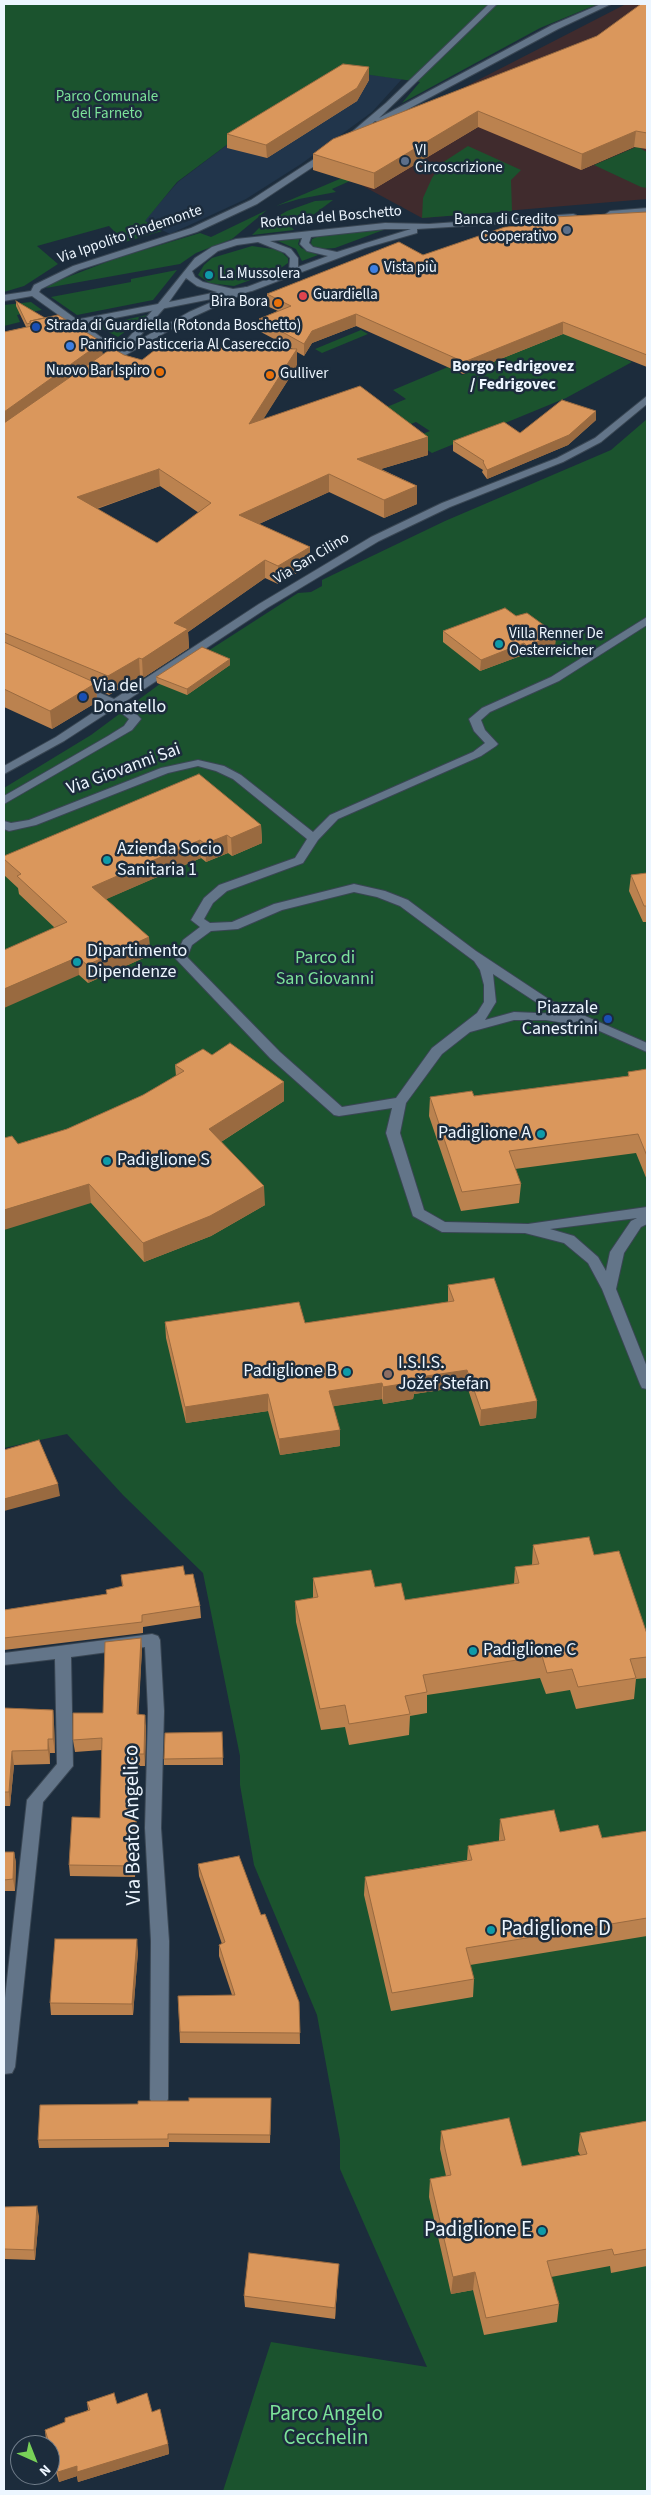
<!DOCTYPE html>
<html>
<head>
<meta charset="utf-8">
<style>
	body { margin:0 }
	#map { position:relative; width:651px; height:2495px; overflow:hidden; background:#1c2c3c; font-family:"Source Sans 3",sans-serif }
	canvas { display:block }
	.frame { position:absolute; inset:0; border:5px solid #edf6ff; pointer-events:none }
	.north { position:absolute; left:10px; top:2435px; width:50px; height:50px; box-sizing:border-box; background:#1c2c3c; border:1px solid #707d8a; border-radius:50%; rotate:136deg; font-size:14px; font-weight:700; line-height:20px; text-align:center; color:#edf6ff }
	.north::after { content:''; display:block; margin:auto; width:18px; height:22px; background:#78d158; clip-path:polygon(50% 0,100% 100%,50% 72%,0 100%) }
</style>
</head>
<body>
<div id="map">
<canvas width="651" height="2495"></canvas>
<div class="frame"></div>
<div class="north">N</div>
</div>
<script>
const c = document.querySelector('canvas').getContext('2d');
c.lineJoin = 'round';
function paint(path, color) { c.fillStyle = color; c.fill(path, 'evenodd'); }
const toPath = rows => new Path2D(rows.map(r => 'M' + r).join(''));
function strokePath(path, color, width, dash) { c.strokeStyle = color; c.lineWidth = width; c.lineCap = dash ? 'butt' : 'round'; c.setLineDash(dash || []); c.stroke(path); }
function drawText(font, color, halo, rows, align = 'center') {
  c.font = font + ' "Source Sans 3",sans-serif'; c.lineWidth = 5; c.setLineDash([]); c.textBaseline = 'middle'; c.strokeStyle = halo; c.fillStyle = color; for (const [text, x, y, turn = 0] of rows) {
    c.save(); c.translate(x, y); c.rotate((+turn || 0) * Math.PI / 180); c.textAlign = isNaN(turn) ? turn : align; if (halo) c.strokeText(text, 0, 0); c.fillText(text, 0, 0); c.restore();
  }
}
const commercial = toPath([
	[626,4,647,4,647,199,422,218,352,180,317,171,387,122,412,114]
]);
const built = toPath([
	[335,70,402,79,372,112,301,164,246,199,170,234,144,221,178,182,244,132]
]);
const green = toPath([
	[4,4,598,4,540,28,402,103,420,82,335,70,244,132,177,182,145,221,162,231,125,242,109,226,37,246,58,264,24,286,4,292],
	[643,144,641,149,647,152,647,188,641,187,594,165],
	[468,146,521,170,511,180,512,211,422,218,423,198,432,178,442,163],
	[342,178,352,180,332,189,336,192,299,199,276,206],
	[333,200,313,215,290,225,294,230,252,235,261,226,287,211,315,201],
	[267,210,232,239,196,253,180,264,46,288,52,283,117,258,200,233,211,237],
	[386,229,335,248,321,249,313,247,311,243,312,239,322,235],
	[300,238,298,244,301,248,318,255,302,261,296,249,278,241],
	[252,246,279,250,288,258,288,263,278,270,234,286,209,283,198,275,204,265,212,258],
	[177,270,153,300,77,315,51,297,131,282,131,279],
	[614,283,602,349,632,362,566,398,432,453,410,439,430,431,416,422,353,447,358,419,406,399,393,390,448,367,462,375,523,349],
	[31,302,42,310,17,315,20,322,4,326,4,305],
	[147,315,118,337,97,326],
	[361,330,368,334,322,353,315,349],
	[647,419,647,2491,223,2491,271,2342,427,2367,340,2169,340,2140,317,2015,254,1865,240,1785,240,1756,203,1573,123,1495,67,1434,4,1448,4,788,91,735,180,669,298,593,311,592,322,586,322,580,445,521,611,450]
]);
const minor = toPath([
	[489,4,497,4,379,118,552,25,601,4,611,4,558,29,382,123,375,121,353,140,347,140,347,136,386,103,489,4],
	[328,150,332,153,331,155,257,204,197,232,79,270,41,289,39,292,120,351,124,348,121,346,123,344,158,304,166,306,134,343,189,312,246,287,254,289,195,316,115,361,109,361,109,357,113,354,32,296,4,301,4,295,31,291,34,285,73,266,191,228,251,200,328,150],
	[647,396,647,404,601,442,563,462,450,507,379,541,267,608,123,703,129,706,141,719,132,730,4,804,4,796,108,736,124,726,129,719,115,708,64,741,4,774,4,766,56,737,106,704,76,690,76,686,84,686,114,699,259,604,371,537,442,503,557,458,595,438,647,396],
	[647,617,647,625,559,681,490,712,481,720,485,730,498,744,496,746,481,756,338,819,318,840,303,863,227,891,213,903,204,919,210,923,232,922,274,904,354,884,385,891,408,900,476,951,553,1002,647,1043,647,1052,577,1021,571,1024,546,1020,514,1020,470,1032,442,1054,406,1103,400,1133,424,1210,445,1222,528,1224,647,1207,647,1224,641,1227,624,1253,616,1289,647,1367,647,1389,642,1388,640,1384,602,1289,588,1263,564,1243,525,1233,442,1232,413,1216,386,1133,392,1108,339,1116,334,1115,270,1058,175,958,183,940,200,927,191,920,204,898,219,885,295,858,307,839,233,779,216,771,198,766,168,773,36,825,9,831,4,829,4,821,11,823,29,820,161,768,198,760,224,766,241,775,313,832,330,815,473,752,485,743,474,731,469,719,482,708,551,677,647,617],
	[354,892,377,897,400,906,474,961,480,970,484,985,484,1002,477,1013,432,1048,396,1098,342,1107,280,1052,187,957,192,945,211,931,238,929,282,910,354,892],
	[493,974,545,1008,560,1014,514,1012,485,1020,496,1002,493,974],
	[637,1218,631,1221,610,1252,606,1271,598,1257,574,1236,550,1229,637,1218],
	[152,1634,158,1636,160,1640,164,1711,161,1828,169,1941,168,2099,165,2105,159,2107,153,2105,150,2099,151,1941,145,1828,148,1711,145,1647,71,1657,73,1766,43,1802,15,2067,12,2073,4,2074,4,2007,27,1800,57,1764,55,1659,4,1665,4,1653,152,1634]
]);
const tertiary = toPath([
	[647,208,647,214,610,217,606,214,610,211,647,208],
	[573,214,576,215,576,219,417,229,417,233,365,248,252,291,54,330,49,327,54,324,158,304,195,258,212,247,236,239,385,223,429,224,573,214],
	[385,229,411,229,337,252,313,247,309,243,311,237,385,229],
	[302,238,300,244,307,251,328,256,298,267,298,258,291,249,270,241,302,238],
	[258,242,285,253,290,258,289,271,247,287,233,289,203,282,195,277,192,271,218,251,237,245,258,242],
	[186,278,197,286,217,292,169,302,186,278]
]);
const wall = toPath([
	[647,4,647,149,634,147,581,170,478,127,374,189,313,170,313,154,597,36],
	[369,67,369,80,357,101,267,158,227,148,227,134],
	[647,212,647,367,563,334,463,374,356,326,312,343,304,356,297,352,297,366,263,419,428,455,381,469,417,486,417,504,384,518,329,492,259,524,310,547,310,565,278,584,265,578,188,632,189,648,143,678,140,676,109,695,96,689,97,702,52,729,4,707,4,332,26,327,16,306,16,301,103,354,124,355,142,360,293,349,259,331,259,319,278,311,267,306,267,294,423,255,554,223,554,217],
	[160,486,199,513,157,543,97,509],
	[596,420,568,445,487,479,482,472,483,470,453,451,453,441,520,433],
	[516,616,556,634,555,646,526,657,523,655,480,671,443,642,443,631],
	[230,659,230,665,187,695,157,683,156,677],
	[261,825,262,843,232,856,228,853,206,862,201,858,106,899,149,937,150,955,88,983,79,975,55,928,19,894,18,888,4,875,4,856],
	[647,873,647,922,643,922,629,891,631,875],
	[212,1055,284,1082,284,1101,221,1142,265,1205,211,1236,144,1262,91,1203,18,1144,67,1129,143,1095,176,1076,175,1065],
	[647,1069,647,1180,636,1153,515,1169,521,1184,519,1203,461,1211,429,1116,430,1097,474,1096,628,1076,628,1072],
	[448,1285,537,1401,536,1418,480,1426,467,1386,414,1394,413,1399,383,1404,382,1399,333,1406,340,1446,280,1455,268,1411,186,1423,166,1338,165,1322,305,1323,448,1302],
	[533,1545,594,1555,647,1634,647,1678,636,1679,634,1699,576,1709,570,1690,546,1694,540,1678,427,1695,427,1713,410,1716,409,1735,349,1745,345,1727,321,1730,296,1622,295,1601,313,1598,313,1578,375,1587,405,1600,514,1584,515,1567,532,1565],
	[121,1575,185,1575,200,1606,201,1618,143,1627,143,1633,4,1650,4,1610,107,1594,122,1586],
	[141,1638,142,1649,138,1715,146,1726,145,1766,136,1766,135,1818,136,1818,137,1830,135,1877,70,1876,69,1865,100,1818,102,1750,75,1752,73,1740,103,1713],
	[4,1708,53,1710,54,1724,55,1753,50,1753,50,1764,14,1765,10,1806,4,1806],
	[222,1732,223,1765,164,1765,164,1759],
	[500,1819,560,1832,602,1838,647,1831,647,1936,470,1965,474,1979,473,1997,391,2011,364,1895,365,1877,467,1860,468,1846,499,1841,499,1838],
	[4,1852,14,1852,16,1863,15,1891,4,1891],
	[198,1864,261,1915,299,2002,300,2044,180,2043,178,1996,232,1995,219,1956,219,1945,222,1944,199,1876],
	[138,1951,133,2015,51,2015,50,2003],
	[271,2098,270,2143,169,2142,169,2147,39,2148,38,2140,138,2104,189,2101],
	[647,2121,647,2266,611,2273,610,2266,551,2277,559,2304,557,2322,484,2335,473,2290,451,2294,429,2197,430,2179,446,2176,440,2149,441,2131,522,2166,580,2155,578,2151,580,2133],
	[4,2207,39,2216,35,2260,4,2259],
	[338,2275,335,2319,245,2307,244,2296],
	[87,2402,117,2404,152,2412,168,2444,169,2454,78,2482,77,2476,59,2482,50,2452,50,2445,48,2445,46,2440,45,2430,65,2422,88,2410]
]);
const shadedWall = toPath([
	[369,67,369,80,357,101,267,158,266,145],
	[478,111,478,127,374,189,374,173],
	[636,131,634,147,581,170,582,154],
	[356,314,356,326,312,343,304,356,304,344,312,331],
	[563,322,563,334,463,374,464,362],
	[102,342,103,359,4,431,4,412],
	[297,349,297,366,249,442,249,424],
	[596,411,596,420,568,445,487,479,487,470],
	[428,437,428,455,357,476,357,459],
	[159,469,160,486,78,515,77,497],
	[329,474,329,492,239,533,239,515],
	[417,486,417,504,384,518,384,500],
	[310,547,310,565,278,584,278,566],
	[265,560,265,578,188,632,189,648,143,678,142,659,174,623],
	[556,634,555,646,526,657,527,646],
	[524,643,523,655,480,671,481,660],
	[139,658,140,676,109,695,108,676],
	[230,659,230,665,187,695,187,689],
	[96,683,97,702,52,729,50,711],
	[261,825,262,843,232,856,231,838],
	[227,835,228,853,206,862,205,844],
	[200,840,201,858,93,905,92,887],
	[149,937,150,955,88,983,87,965],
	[78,957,79,975,4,1008,4,989],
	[284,1082,284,1101,210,1149,209,1129],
	[89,1184,91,1203,4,1230,4,1210],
	[264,1186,265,1205,211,1236,144,1262,143,1243],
	[467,1370,467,1386,414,1394,413,1399,383,1404,383,1387,413,1378],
	[382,1383,382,1399,329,1407,329,1391],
	[268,1394,268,1411,186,1423,185,1407],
	[537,1401,536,1418,480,1426,481,1410],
	[340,1430,340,1446,280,1455,279,1439],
	[58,1484,60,1496,4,1511,4,1499],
	[141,1638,142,1649,138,1726,137,1714],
	[53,1710,54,1724,55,1753,53,1739],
	[145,1715,146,1726,145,1766,144,1754],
	[48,1739,50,1753,50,1764,48,1750],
	[12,1751,14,1765,10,1806,9,1792],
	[135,1754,136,1766,134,1830,133,1818],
	[136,1818,137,1830,135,1877,134,1866],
	[14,1852,16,1863,15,1891,13,1879],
	[137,1939,138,1951,133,2015,132,2004],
	[37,2206,39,2216,35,2260,34,2250],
	[339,2264,338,2275,335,2319,335,2308],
	[475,2272,473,2290,451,2294,453,2277],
	[168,2444,169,2454,78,2482,77,2476,59,2482,58,2472,77,2466]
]);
const building = toPath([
	[641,4,647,4,647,133,636,131,582,154,478,111,374,173,313,154,333,139,597,36,641,4],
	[343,64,369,67,357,88,266,145,227,134,343,64],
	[647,212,647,355,563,322,464,362,356,314,312,331,304,344,259,319,291,306,267,294,399,242,423,255,505,227,558,223,554,217,647,212],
	[16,301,45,318,30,321,30,323,27,324,16,301],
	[58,315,102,342,4,412,4,332,32,326,30,321,58,315],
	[160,346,297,349,249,424,360,386,428,437,357,459,417,486,384,500,329,474,239,515,310,547,278,566,265,560,174,623,188,629,142,659,139,658,108,676,4,633,4,423,112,348,124,355,142,360,160,346],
	[159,469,211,503,157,543,77,497,159,469],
	[562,400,596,411,569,435,487,470,483,462,484,461,453,441,504,422,520,433,562,400],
	[505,608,516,616,527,613,556,634,527,646,524,643,481,660,443,631,505,608],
	[4,642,96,683,50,711,4,689,4,642],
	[202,647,230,659,187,689,156,677,202,647],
	[199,774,261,825,231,838,227,835,205,844,200,840,92,887,149,937,87,965,78,957,4,989,4,950,67,922,17,876,21,874,4,859,4,856,199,774],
	[647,873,647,906,644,906,631,875,647,873],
	[230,1043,284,1082,209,1129,264,1186,210,1216,143,1243,89,1184,4,1210,4,1138,12,1136,18,1144,67,1129,143,1095,184,1071,175,1065,203,1049,212,1055,230,1043],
	[647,1069,647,1156,638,1134,509,1151,521,1184,462,1192,430,1097,472,1091,474,1096,629,1076,628,1072,647,1069],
	[494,1278,537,1401,481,1410,467,1370,413,1378,414,1382,383,1387,382,1383,329,1391,340,1430,279,1439,268,1394,185,1407,165,1322,299,1302,305,1323,454,1301,448,1285,494,1278],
	[39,1440,58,1484,4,1499,4,1450,39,1440],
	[589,1537,594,1555,619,1551,647,1634,647,1657,630,1659,636,1678,578,1687,572,1669,547,1673,542,1656,423,1675,427,1692,405,1696,410,1714,349,1724,345,1705,320,1709,295,1601,318,1597,313,1578,371,1570,375,1587,401,1583,405,1600,519,1583,515,1567,539,1564,533,1545,589,1537],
	[183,1566,185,1575,193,1574,200,1606,142,1615,142,1622,4,1638,4,1610,107,1594,106,1590,123,1586,121,1575,183,1566],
	[141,1638,137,1714,145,1715,144,1754,135,1754,133,1818,136,1818,134,1866,69,1865,72,1817,100,1818,102,1738,73,1740,73,1713,103,1713,105,1642,141,1638],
	[4,1708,53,1710,53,1739,48,1739,48,1750,12,1751,9,1792,4,1792,4,1708],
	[222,1732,223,1758,164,1759,165,1733,222,1732],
	[554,1810,560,1832,598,1825,602,1838,647,1831,647,1918,466,1948,474,1979,392,1993,365,1877,472,1860,468,1846,505,1840,500,1819,554,1810],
	[4,1852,14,1852,13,1879,4,1880,4,1852],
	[239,1856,261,1915,265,1914,299,2002,300,2033,180,2032,178,1996,235,1995,219,1945,225,1942,198,1864,239,1856],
	[55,1939,137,1939,132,2004,50,2003,55,1939],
	[189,2098,271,2098,270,2135,168,2134,168,2139,38,2140,40,2105,138,2104,138,2101,189,2101,189,2098],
	[509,2118,522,2166,587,2154,580,2133,647,2121,647,2249,614,2255,612,2249,547,2261,559,2304,486,2318,475,2272,453,2277,430,2179,451,2175,441,2131,509,2118],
	[37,2206,34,2250,4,2249,4,2207,37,2206],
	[249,2253,339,2264,335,2308,244,2296,249,2253],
	[114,2393,117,2404,147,2393,152,2412,160,2409,168,2444,77,2472,77,2466,58,2472,45,2430,65,2422,65,2418,90,2410,87,2402,114,2393]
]);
const markers = [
	[405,161,5,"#5c6f8a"],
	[567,230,5,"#5c6f8a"],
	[374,269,5,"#3f7fe0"],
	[209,275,5,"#0f9aa8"],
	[303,296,5,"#e0444e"],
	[278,303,5,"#e8710a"],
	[36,327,5,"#1a4fb4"],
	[70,346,5,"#3f7fe0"],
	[160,372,5,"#e8710a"],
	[270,375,5,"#e8710a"],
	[499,644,5,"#0f9aa8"],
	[83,697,5,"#1a4fb4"],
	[107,860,5,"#0f9aa8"],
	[77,962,5,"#0f9aa8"],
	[608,1019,5,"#1a4fb4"],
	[541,1134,5,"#0f9aa8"],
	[107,1161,5,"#0f9aa8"],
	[347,1372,5,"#0f9aa8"],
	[388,1374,5,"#8d6e63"],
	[473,1651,5,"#0f9aa8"],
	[491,1930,5,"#0f9aa8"],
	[542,2231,5,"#0f9aa8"]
];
const farParknames = [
	["Parco Comunale",107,98],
	["del Farneto",107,115]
];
const farPoinames = [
	["VI",415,152],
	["Circoscrizione",415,169],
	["Banca di Credito",557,221,"right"],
	["Cooperativo",557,238,"right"],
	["Vista più",384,269],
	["La Mussolera",219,275],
	["Guardiella",313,296],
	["Bira Bora",268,303,"right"],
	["Strada di Guardiella (Rotonda Boschetto)",46,327],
	["Panificio Pasticceria Al Casereccio",80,346],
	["Nuovo Bar Ispiro",150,372,"right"],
	["Gulliver",280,375],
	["Villa Renner De",509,635],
	["Oesterreicher",509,652]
];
const farStreetnames = [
	["Rotonda del Boschetto",331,218,-5],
	["Via Ippolito Pindemonte",130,235,-19],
	["Via San Cilino",312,559,-31]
];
const farNeighbourhoodnames = [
	["Borgo Fedrigovez",513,367],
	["/ Fedrigovec",513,385]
];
const poiNames = [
	["Via del",93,687],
	["Donatello",93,708],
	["Azienda Socio",117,850],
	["Sanitaria 1",117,871],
	["Dipartimento",87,952],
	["Dipendenze",87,973],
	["Piazzale",598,1009,"right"],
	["Canestrini",598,1030,"right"],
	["Padiglione A",531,1134,"right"],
	["Padiglione S",117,1161],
	["I.S.I.S.",398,1364],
	["Jožef Stefan",398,1385],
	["Padiglione B",337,1372,"right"],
	["Padiglione C",483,1651]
];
const streetNames = [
	["Via Giovanni Sai",124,770,-20]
];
const parkNames = [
	["Parco di",325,959],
	["San Giovanni",325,980]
];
const nearStreetnames = [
	["Via Beato Angelico",134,1825,-91]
];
const nearPoinames = [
	["Padiglione D",501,1930],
	["Padiglione E",532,2231,"right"]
];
const nearParknames = [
	["Parco Angelo",326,2415],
	["Cecchelin",326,2439]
];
paint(commercial, '#402b2d');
paint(built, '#21354b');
paint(green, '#1b532e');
strokePath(minor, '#394653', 2);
strokePath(tertiary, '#394653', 2);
paint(minor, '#637589');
paint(tertiary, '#637589');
paint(wall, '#bb824f');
paint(shadedWall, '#996a40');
paint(building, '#da975c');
strokePath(building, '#996a40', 1);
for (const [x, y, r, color] of markers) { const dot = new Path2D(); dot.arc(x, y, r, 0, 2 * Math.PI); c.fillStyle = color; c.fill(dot); strokePath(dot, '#1c2c3c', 2); }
drawText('15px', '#7ce39a', '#1c2c3c', farParknames);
drawText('15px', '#edf6ff', '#1c2c3c', farPoinames, 'left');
drawText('15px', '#edf6ff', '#1c2c3c', farStreetnames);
drawText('bold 16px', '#edf6ff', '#1c2c3c', farNeighbourhoodnames);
drawText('18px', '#edf6ff', '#1c2c3c', poiNames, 'left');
drawText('18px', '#edf6ff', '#1c2c3c', streetNames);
drawText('18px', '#7ce39a', '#1c2c3c', parkNames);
drawText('21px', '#edf6ff', '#1c2c3c', nearStreetnames);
drawText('21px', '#edf6ff', '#1c2c3c', nearPoinames, 'left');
drawText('21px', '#7ce39a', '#1c2c3c', nearParknames);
</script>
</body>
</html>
